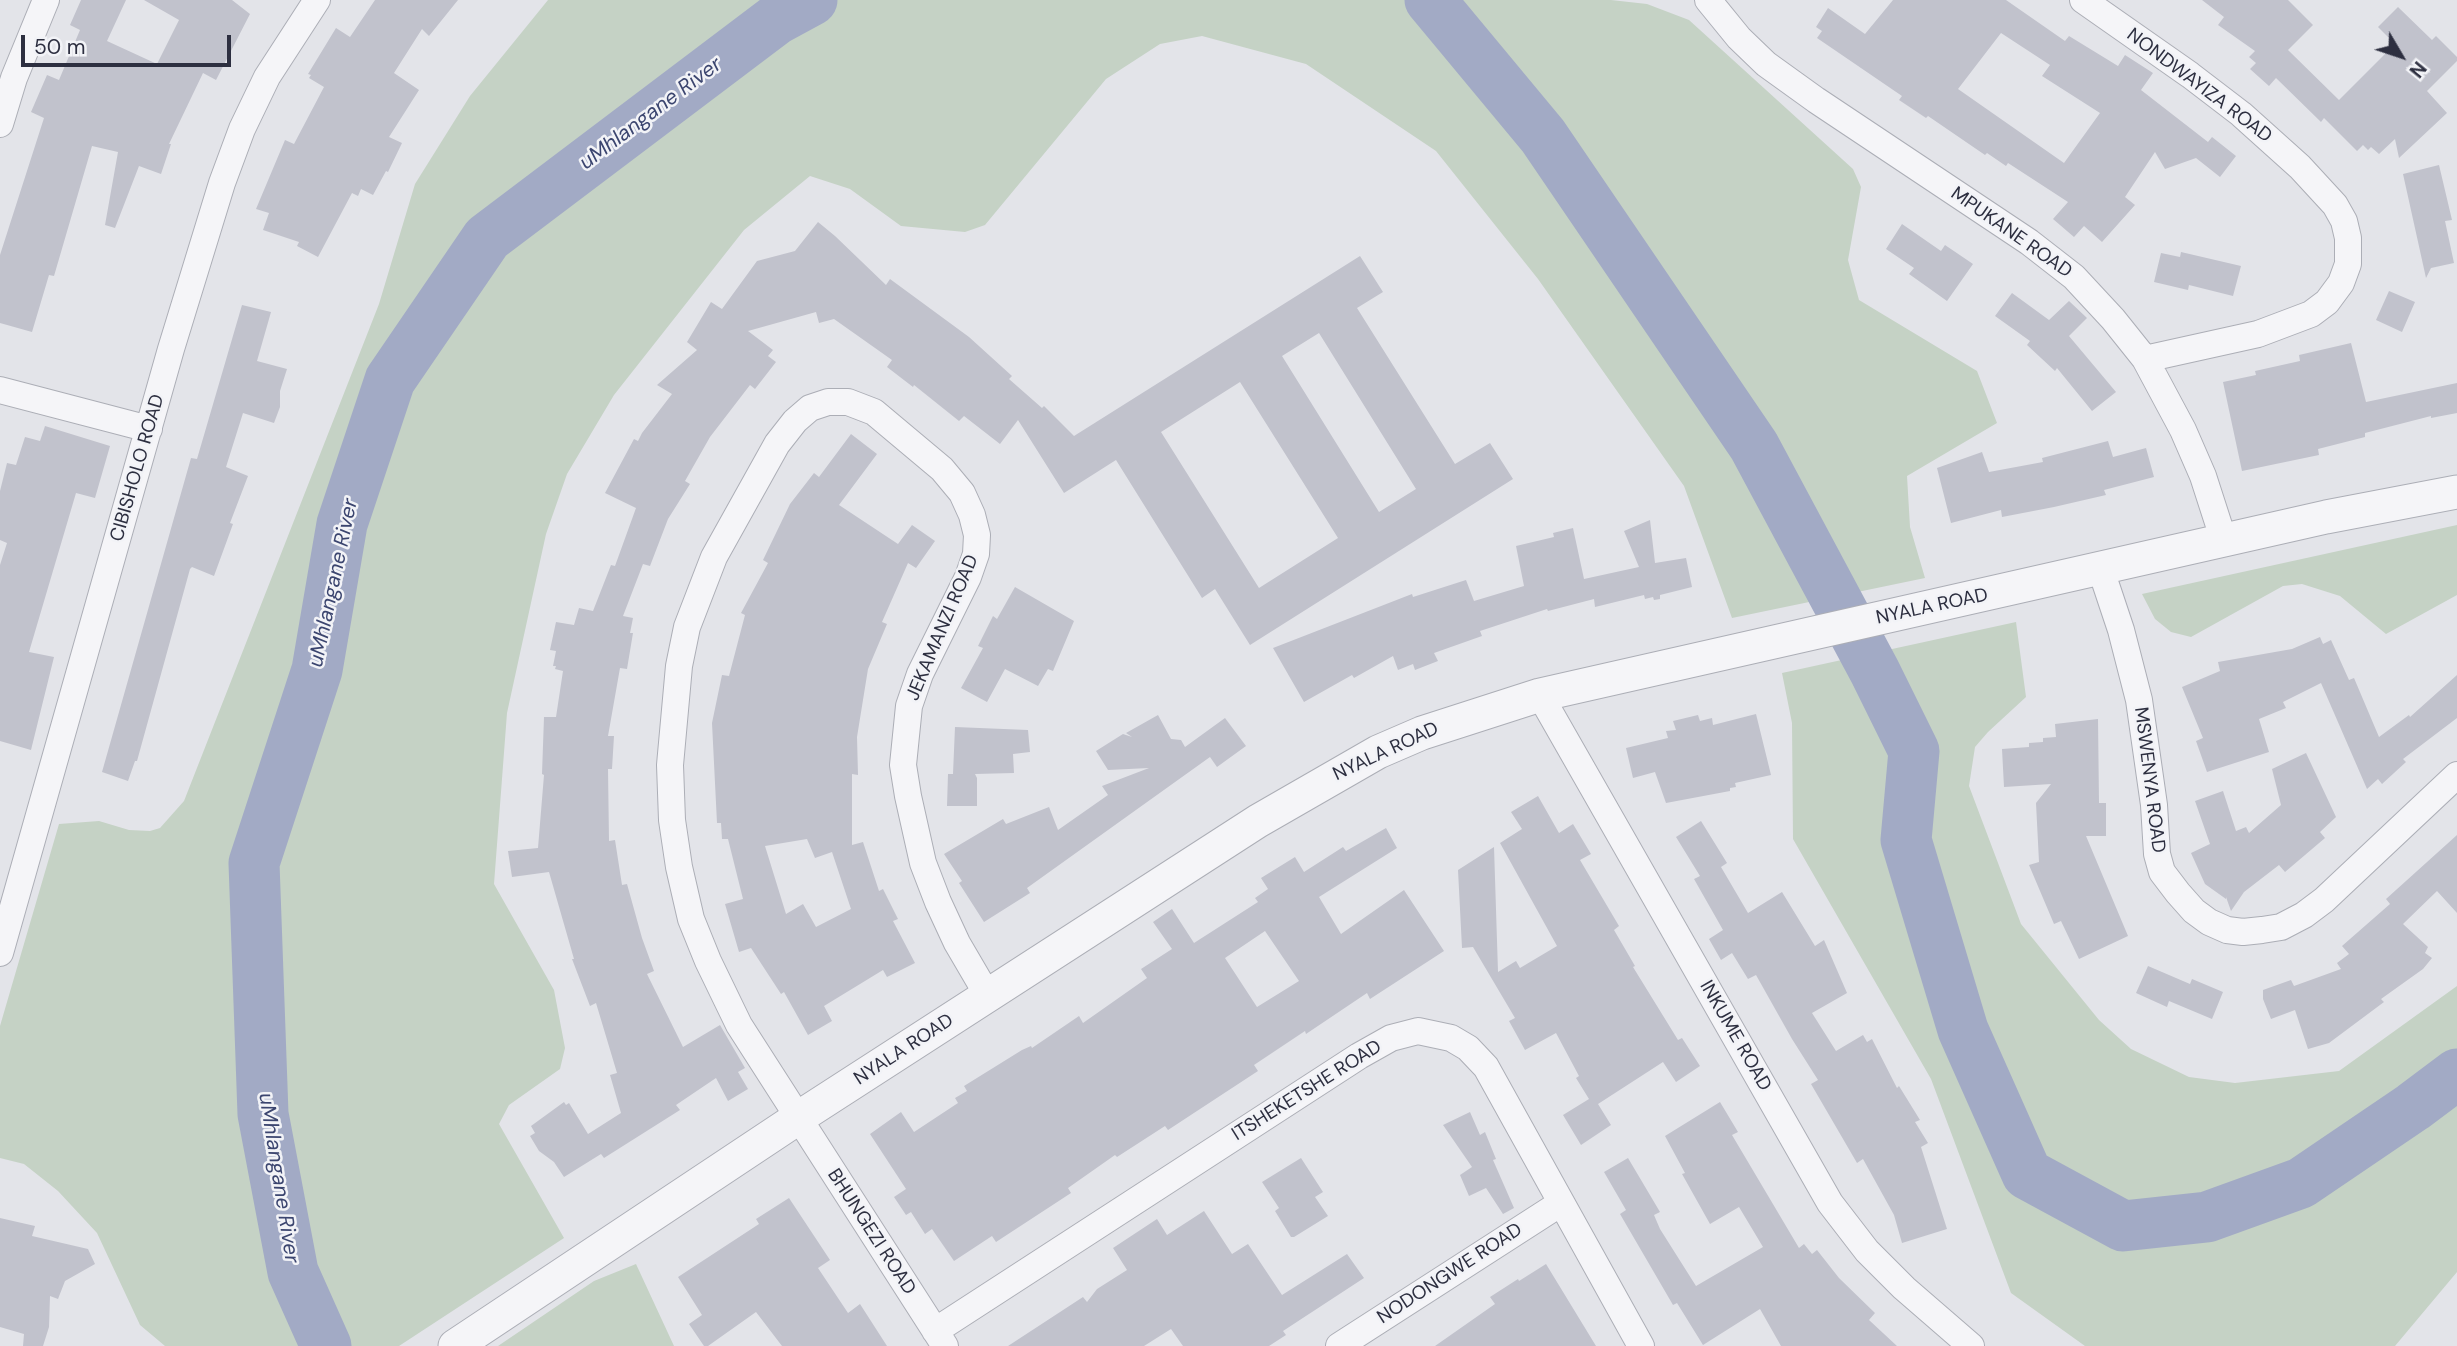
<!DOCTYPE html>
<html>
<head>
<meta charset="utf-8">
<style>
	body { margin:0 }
	#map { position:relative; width:2457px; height:1346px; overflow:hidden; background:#e3e4e9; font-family:"DM Sans",sans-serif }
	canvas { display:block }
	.north { position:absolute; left:2366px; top:21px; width:70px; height:70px; -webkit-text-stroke:5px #f2f3f7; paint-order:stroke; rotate:129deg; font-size:19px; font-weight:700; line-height:28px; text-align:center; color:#2d2f40 }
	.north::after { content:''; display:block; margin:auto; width:24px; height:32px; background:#2d2f40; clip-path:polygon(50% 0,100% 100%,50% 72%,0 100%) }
	.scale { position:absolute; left:21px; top:35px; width:210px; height:32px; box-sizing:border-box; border:4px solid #2d2f40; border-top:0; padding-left:9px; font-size:21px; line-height:24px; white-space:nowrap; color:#2d2f40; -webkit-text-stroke:5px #f2f3f7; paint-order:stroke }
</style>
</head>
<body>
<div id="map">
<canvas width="2457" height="1346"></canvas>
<div class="north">N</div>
<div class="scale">50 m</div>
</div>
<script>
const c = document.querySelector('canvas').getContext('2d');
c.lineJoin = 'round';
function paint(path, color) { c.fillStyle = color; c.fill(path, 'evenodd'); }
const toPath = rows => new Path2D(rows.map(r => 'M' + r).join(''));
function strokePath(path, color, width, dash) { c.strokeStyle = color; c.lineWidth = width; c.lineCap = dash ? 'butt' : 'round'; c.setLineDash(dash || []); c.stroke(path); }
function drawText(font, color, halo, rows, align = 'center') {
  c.font = font + ' "DM Sans",sans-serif'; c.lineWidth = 5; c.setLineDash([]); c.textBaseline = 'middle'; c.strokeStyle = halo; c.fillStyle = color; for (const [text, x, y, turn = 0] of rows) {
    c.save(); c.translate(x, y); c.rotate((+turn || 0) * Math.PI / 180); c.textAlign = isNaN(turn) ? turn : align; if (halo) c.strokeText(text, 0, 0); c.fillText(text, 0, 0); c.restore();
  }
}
const green = toPath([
	[548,0,1611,0,1647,4,1689,20,1853,169,1861,187,1848,260,1859,300,1977,371,1997,423,1907,476,1910,527,1925,578,1732,618,1684,486,1538,279,1436,151,1306,64,1202,36,1160,44,1106,79,985,225,965,232,901,226,850,189,810,176,744,230,614,395,567,474,546,534,507,713,494,884,554,990,565,1048,560,1069,509,1105,499,1124,564,1238,399,1346,165,1346,140,1325,97,1233,58,1191,24,1164,0,1158,0,1026,59,824,99,821,129,830,150,831,160,828,184,801,379,304,415,184,470,96],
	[2457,525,2457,595,2386,634,2340,596,2302,584,2283,586,2191,637,2171,632,2155,619,2142,594],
	[2016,622,2026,697,1988,732,1975,747,1969,786,2021,924,2099,1020,2131,1049,2189,1077,2235,1083,2339,1071,2457,986,2457,1272,2395,1346,2085,1346,2011,1293,1931,1079,1793,839,1792,723,1782,673],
	[636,1264,674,1346,498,1346,594,1281]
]);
const river = toPath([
	[1430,0,1543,136,1754,446,1875,672,1914,751,1906,840,1963,1030,2027,1174,2123,1226,2207,1217,2301,1183,2413,1107,2457,1074],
	[326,1346,293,1272,263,1114,254,863,317,670,342,524,390,380,487,238,777,19,812,0]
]);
const building = toPath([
	[81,0,126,0,107,41,157,64,179,20,144,0,232,0,250,14,216,80,203,73,169,144,171,144,161,174,139,166,115,228,105,225,118,152,92,146,54,276,49,275,32,332,0,323,0,255,44,118,31,112,47,75,59,80,80,30,70,25],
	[375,0,458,0,429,36,422,29,394,73,419,90,389,137,402,143,388,172,386,171,373,195,361,189,358,196,352,193,318,257,297,246,299,242,263,230,269,213,256,209,285,140,294,144,324,87,309,78,311,75,308,74,336,28,350,37],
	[1893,0,2006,0,2065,41,2069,36,2118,66,2125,55,2153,73,2141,90,2208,142,2212,137,2236,156,2220,177,2196,158,2165,169,2155,152,2125,197,2135,205,2102,242,2084,226,2074,237,2053,219,2068,202,2008,163,2006,166,1987,153,1985,155,1928,116,1926,118,1899,100,1902,96,1817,38,1822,31,1816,27,1828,8,1865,34],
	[2001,33,2050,65,2042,76,2100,113,2064,163,1958,89],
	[2202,0,2288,0,2313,25,2288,50,2339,100,2395,44,2378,27,2398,7,2432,40,2436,36,2457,57,2457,61,2427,91,2447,113,2399,158,2395,139,2379,154,2371,147,2368,150,2363,145,2357,151,2324,118,2321,122,2276,78,2269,86,2250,69,2256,63,2249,57,2255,51,2218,25,2224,17],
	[2439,165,2452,220,2445,221,2454,263,2431,268,2426,278,2403,174],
	[818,222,835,236,886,285,890,279,969,337,1012,376,1009,379,1042,408,1044,406,1074,436,1360,256,1383,292,1357,308,1455,464,1490,443,1513,479,1250,645,1215,589,1202,598,1116,460,1064,493,1018,420,1000,444,964,416,959,421,914,385,913,387,887,367,892,360,834,319,819,323,816,312,748,331,773,350,768,356,776,362,755,389,750,385,710,437,685,481,690,484,668,519,650,566,643,564,623,616,633,618,630,633,633,633,627,669,620,668,608,736,614,736,612,769,608,769,609,841,615,840,622,885,627,884,642,938,654,971,647,974,683,1047,720,1025,745,1068,738,1072,748,1089,728,1101,716,1078,676,1105,680,1110,604,1158,601,1154,564,1177,554,1162,539,1151,530,1136,535,1133,531,1126,564,1102,566,1105,569,1103,588,1134,621,1113,610,1075,617,1073,596,1003,590,1006,572,959,574,959,549,872,512,877,508,851,538,848,544,775,542,774,544,717,556,717,563,671,555,669,556,666,553,666,556,651,550,650,556,622,574,625,579,608,593,611,611,565,615,566,636,508,605,493,634,439,638,441,642,433,672,394,657,385,697,350,687,342,711,302,722,309,757,261,795,251],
	[1319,333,1416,489,1379,512,1282,356],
	[1240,382,1338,538,1259,588,1161,432],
	[1902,224,1941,251,1945,245,1973,264,1947,301,1909,274,1914,268,1886,249],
	[2181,252,2241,266,2233,296,2189,285,2188,290,2154,282,2161,253,2180,257],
	[2389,291,2415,302,2402,332,2376,320],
	[2012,293,2049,320,2069,301,2087,318,2069,336,2116,392,2092,411,2057,368,2055,371,2027,345,2030,341,1995,316],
	[242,305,271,312,257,361,287,369,280,391,280,407,274,423,243,413,226,467,248,476,230,523,233,524,214,576,192,567,190,569,137,761,135,761,128,781,102,772,191,458,197,459],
	[2351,343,2366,402,2457,383,2457,413,2431,418,2431,416,2365,433,2365,437,2318,449,2319,455,2242,471,2223,382,2256,375,2255,371,2300,361,2299,355],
	[45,426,110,446,95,498,76,493,29,652,54,657,31,750,0,741,0,565,7,543,0,540,0,491,7,463,16,465,25,437,40,441],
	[851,434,877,454,839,505,898,544,912,525,935,541,916,568,908,563,882,622,887,624,868,669,857,737,858,775,852,774,852,845,863,842,879,891,883,889,898,919,893,921,915,963,887,977,883,970,824,1006,832,1021,808,1035,784,992,781,994,751,948,739,952,725,904,743,899,728,839,722,839,721,823,717,823,712,723,722,675,729,676,745,615,741,613,768,563,763,560,790,504,814,473,819,477],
	[807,839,815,858,832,852,851,909,816,927,803,904,786,914,765,846],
	[2108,441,2113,457,2146,448,2154,477,2104,490,2106,495,2054,507,2002,517,2001,510,1951,523,1937,468,1982,452,1989,472,2043,462,2042,458],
	[1650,520,1655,563,1686,558,1692,587,1660,595,1660,599,1654,600,1653,597,1645,599,1644,595,1595,607,1594,599,1548,611,1547,609,1480,631,1482,636,1434,653,1438,661,1415,670,1413,664,1398,670,1393,656,1354,678,1352,675,1304,702,1273,648,1412,594,1413,597,1466,580,1474,601,1524,586,1516,546,1554,537,1553,533,1573,528,1584,579,1639,567,1624,531],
	[1015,587,1074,621,1053,671,1048,669,1038,686,1005,669,987,702,961,688,983,648,978,646,993,616,997,619],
	[2320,637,2323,644,2331,640,2349,680,2354,678,2379,737,2409,715,2410,717,2457,675,2457,718,2403,759,2406,762,2382,784,2378,779,2367,789,2321,683,2283,702,2286,708,2259,719,2269,752,2207,772,2196,741,2203,738,2182,687,2220,671,2218,662,2292,649],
	[1756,714,1771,775,1735,783,1736,787,1730,788,1730,791,1666,803,1655,772,1633,778,1626,748,1668,738,1666,731,1676,730,1673,721,1698,715,1700,721,1712,718,1713,725],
	[1158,715,1171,739,1181,740,1185,747,1225,718,1246,746,1217,767,1210,757,1027,888,1030,893,984,922,959,883,962,881,944,854,1003,819,1006,824,1049,807,1058,830,1108,795,1102,786,1149,768,1108,770,1096,751,1123,734,1132,737,1126,733],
	[2098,719,2099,803,2106,803,2106,836,2086,836,2128,936,2079,959,2061,921,2054,924,2029,865,2039,862,2036,803,2051,784,2004,787,2002,749,2029,747,2029,743,2043,742,2043,738,2056,737,2055,724],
	[955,727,1028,730,1030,752,1013,754,1014,773,975,774,977,778,977,806,947,806,948,774,953,774],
	[2306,753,2336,817,2320,832,2325,838,2285,872,2279,865,2244,892,2231,911,2226,897,2226,899,2205,884,2191,853,2210,844,2195,801,2223,791,2236,831,2246,827,2249,833,2281,805,2272,769],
	[1538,796,1559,833,1573,824,1591,854,1580,860,1619,926,1614,930,1635,966,1633,967,1678,1040,1682,1038,1700,1066,1676,1082,1663,1062,1598,1104,1611,1125,1581,1145,1563,1115,1589,1099,1576,1078,1579,1076,1556,1033,1525,1050,1509,1021,1515,1018,1473,947,1462,948,1458,870,1494,847,1498,972,1516,961,1520,968,1557,946,1500,843,1522,829,1511,812],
	[1701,821,1727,863,1721,867,1748,913,1782,892,1815,946,1824,940,1847,993,1812,1013,1836,1051,1863,1035,1867,1042,1872,1039,1897,1088,1899,1086,1920,1120,1915,1122,1928,1143,1921,1147,1947,1229,1902,1243,1894,1215,1863,1159,1857,1163,1811,1084,1818,1080,1792,1039,1756,975,1748,979,1732,953,1721,960,1709,939,1723,930,1694,879,1700,876,1676,837],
	[1386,828,1397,848,1319,897,1341,934,1404,890,1444,951,1370,999,1367,993,1306,1034,1305,1031,1254,1065,1258,1071,1229,1090,1168,1130,1165,1126,1117,1157,1115,1155,1068,1188,1071,1193,996,1242,992,1236,954,1261,932,1229,925,1234,911,1212,906,1215,894,1197,906,1189,870,1134,901,1112,914,1132,958,1103,955,1098,967,1091,964,1086,1022,1050,1031,1046,1032,1048,1079,1016,1083,1023,1147,978,1141,969,1172,949,1153,922,1172,909,1194,943,1258,902,1255,898,1268,889,1261,878,1295,857,1304,872,1343,847,1346,851],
	[1265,931,1299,981,1257,1007,1225,958],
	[2457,835,2457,913,2437,891,2403,924,2428,947,2425,953,2432,958,2423,969,2381,999,2384,1002,2329,1043,2308,1049,2295,1010,2271,1019,2263,999,2263,990,2291,980,2294,986,2341,969,2337,963,2349,954,2342,946,2390,904,2386,899],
	[2148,966,2190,984,2192,979,2223,992,2212,1019,2169,1001,2167,1007,2136,993],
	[1720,1102,1738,1132,1732,1135,1799,1248,1804,1244,1812,1254,1817,1250,1839,1278,1875,1313,1869,1320,1897,1346,1781,1346,1760,1309,1703,1345,1677,1303,1673,1305,1620,1214,1626,1210,1604,1172,1628,1158,1660,1212,1654,1215,1660,1229,1696,1286,1763,1247,1739,1207,1710,1224,1682,1174,1685,1173,1665,1136],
	[1470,1112,1480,1135,1485,1132,1496,1159,1493,1160,1514,1208,1503,1214,1486,1188,1469,1196,1460,1175,1472,1167,1443,1125],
	[1301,1158,1323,1192,1315,1197,1328,1216,1294,1237,1291,1237,1275,1211,1279,1208,1262,1182],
	[789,1198,830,1260,818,1268,848,1313,860,1304,887,1346,782,1346,756,1312,708,1346,704,1346,689,1324,702,1315,678,1277,759,1224,756,1219],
	[1204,1211,1232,1254,1248,1244,1282,1295,1347,1254,1364,1278,1283,1331,1286,1335,1269,1346,1183,1346,1171,1329,1144,1346,1008,1346,1083,1297,1087,1302,1097,1289,1127,1270,1113,1248,1157,1219,1167,1235],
	[0,1218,35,1226,32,1236,88,1249,95,1264,65,1281,58,1299,50,1296,49,1327,43,1346,23,1346,24,1334,0,1327],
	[1546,1264,1596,1346,1435,1346,1495,1304,1490,1297,1518,1279,1519,1281]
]);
const minor = toPath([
	[1708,0,1739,38,1766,64,1816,100,2029,242,2074,277,2113,319,2145,359,2183,430,2203,476,2224,541],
	[2083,0,2190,75,2241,114,2300,167,2335,205,2344,221,2348,238,2348,264,2341,283,2327,302,2311,314,2258,334,2145,359],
	[0,124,14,78,46,0],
	[0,390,149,429],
	[2101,570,2121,630,2139,700,2154,805,2157,854,2162,872,2178,893,2194,911,2209,922,2227,930,2243,932,2262,930,2281,927,2304,915,2324,900,2457,775],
	[1540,695,1830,1203,1867,1251,1904,1288,1971,1346],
	[0,953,171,349,222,183,242,129,267,77,317,0],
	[935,1331,1359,1056,1391,1038,1418,1031,1451,1038,1468,1048,1486,1067,1641,1346],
	[945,1346,739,1025,708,961,691,919,679,867,672,820,670,765,679,666,687,627,714,557,777,444,795,421,810,408,828,402,848,402,874,412,942,469,962,493,972,515,977,535,976,554,968,577,920,674,909,706,903,765,908,796,923,863,938,902,957,943,988,996],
	[1339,1346,1561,1203]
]);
const tertiary = toPath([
	[455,1346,798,1118,1258,821,1378,752,1422,733,1540,695,2326,517,2457,492]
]);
const streetNames = [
	["NONDWAYIZA ROAD",2199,86,37],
	["MPUKANE ROAD",2011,233,35],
	["CIBISHOLO ROAD",138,468,-74],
	["NYALA ROAD",1932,607,-12],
	["JEKAMANZI ROAD",943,628,-67],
	["NYALA ROAD",1386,752,-25],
	["MSWENYA ROAD",2149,780,83],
	["INKUME ROAD",1735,1036,60],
	["NYALA ROAD",904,1050,-33],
	["ITSHEKETSHE ROAD",1307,1091,-32],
	["BHUNGEZI ROAD",871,1232,57],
	["NODONGWE ROAD",1450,1274,-33]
];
const waterNames = [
	["uMhlangane River",651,114,-37],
	["uMhlangane River",334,583,-78],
	["uMhlangane River",278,1178,81]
];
paint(green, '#c5d2c5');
strokePath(river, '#a2aac5', 51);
paint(building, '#c1c2cc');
strokePath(minor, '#acaeb6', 28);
strokePath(tertiary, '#acaeb6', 35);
strokePath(minor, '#f5f5f8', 26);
strokePath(tertiary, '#f5f5f8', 33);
drawText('19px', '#2d2f40', '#f2f3f7', streetNames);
drawText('italic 21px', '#3b456f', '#f2f3f7', waterNames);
</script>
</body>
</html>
